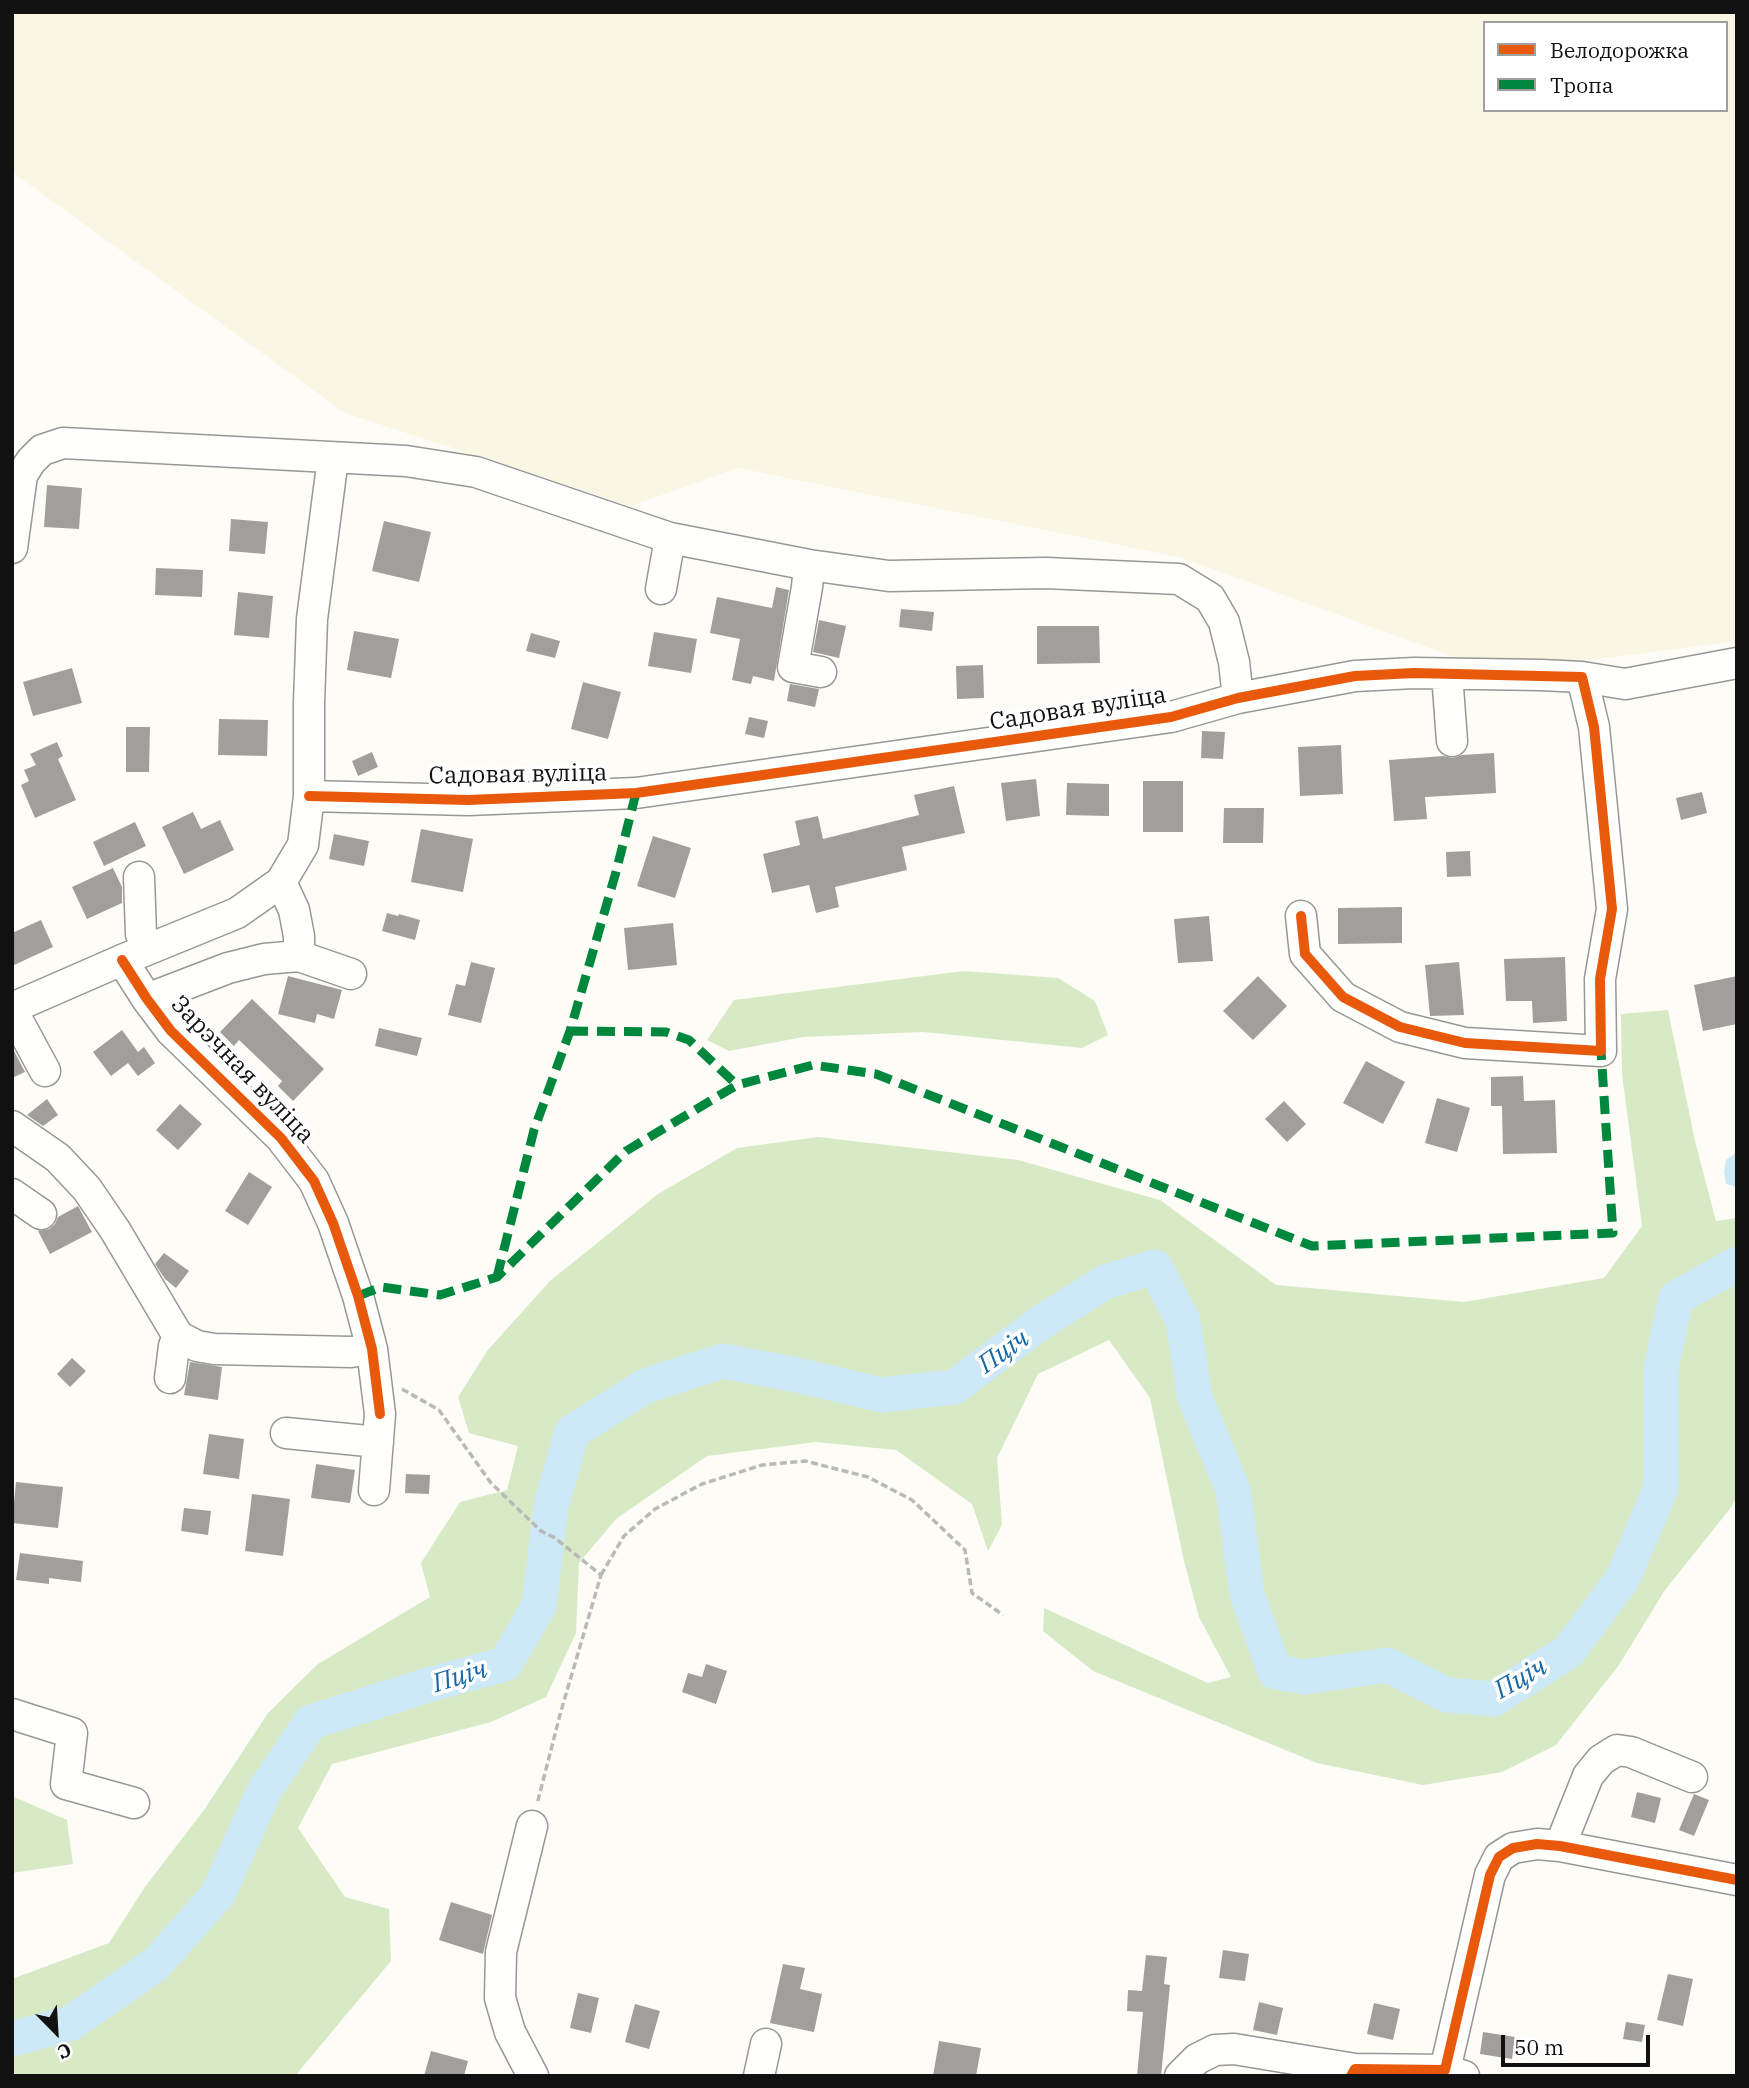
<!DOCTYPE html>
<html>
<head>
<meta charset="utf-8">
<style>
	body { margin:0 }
	#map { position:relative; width:1749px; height:2088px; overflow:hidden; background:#fdfcf7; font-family:"IBM Plex Serif",serif }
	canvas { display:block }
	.frame { position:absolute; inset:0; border:14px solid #111; pointer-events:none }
	.legend { position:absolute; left:1483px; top:21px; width:245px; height:91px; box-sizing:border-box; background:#fff; border:2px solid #a0a0a0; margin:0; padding:9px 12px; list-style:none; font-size:21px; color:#111 }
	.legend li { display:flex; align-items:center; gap:14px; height:35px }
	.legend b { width:35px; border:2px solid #a0a0a0 }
	.north { position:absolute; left:21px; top:1997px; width:70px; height:70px; -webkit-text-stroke:5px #fff; paint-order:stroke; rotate:156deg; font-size:19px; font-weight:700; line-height:28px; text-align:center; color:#111 }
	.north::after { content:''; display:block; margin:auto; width:24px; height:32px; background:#111; clip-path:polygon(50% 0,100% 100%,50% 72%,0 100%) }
	.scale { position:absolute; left:1501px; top:2035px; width:149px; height:32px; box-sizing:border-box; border:4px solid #111; border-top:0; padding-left:9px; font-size:21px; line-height:24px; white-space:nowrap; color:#111; -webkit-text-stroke:5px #fff; paint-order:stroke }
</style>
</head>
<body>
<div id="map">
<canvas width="1749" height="2088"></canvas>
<div class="frame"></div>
<ul class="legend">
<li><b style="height:9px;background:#e8590c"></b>Велодорожка</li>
<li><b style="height:9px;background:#00873e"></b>Тропа</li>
</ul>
<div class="north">С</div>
<div class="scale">50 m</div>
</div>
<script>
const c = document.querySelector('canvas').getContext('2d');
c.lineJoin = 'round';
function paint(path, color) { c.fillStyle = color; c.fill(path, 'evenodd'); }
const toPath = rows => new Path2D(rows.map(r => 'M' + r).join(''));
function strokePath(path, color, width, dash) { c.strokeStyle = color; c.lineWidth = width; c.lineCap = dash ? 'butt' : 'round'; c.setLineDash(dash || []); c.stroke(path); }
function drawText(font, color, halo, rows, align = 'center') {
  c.font = font + ' "IBM Plex Serif",serif'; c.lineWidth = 7; c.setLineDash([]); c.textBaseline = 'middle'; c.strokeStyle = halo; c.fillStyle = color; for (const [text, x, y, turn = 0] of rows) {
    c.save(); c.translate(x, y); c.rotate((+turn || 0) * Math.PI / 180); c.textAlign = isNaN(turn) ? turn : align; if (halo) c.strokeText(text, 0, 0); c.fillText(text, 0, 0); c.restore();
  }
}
const farmland = toPath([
	[12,12,1737,12,1737,641,1575,662,1454,657,1179,557,738,468,631,506,345,413,12,172],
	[1485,23,1726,23,1726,110,1485,110]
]);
const forest = toPath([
	[964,971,1058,978,1095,1001,1108,1035,1082,1048,923,1032,803,1037,729,1051,707,1040,734,1000],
	[1668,1010,1695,1141,1716,1221,1737,1218,1737,1498,1729,1510,1665,1590,1619,1665,1556,1745,1502,1772,1423,1785,1317,1763,1093,1671,1043,1631,1044,1608,1208,1683,1231,1677,1199,1617,1184,1561,1150,1398,1109,1340,1038,1374,997,1458,1002,1525,988,1551,972,1504,896,1450,816,1442,707,1456,616,1519,579,1563,576,1633,546,1697,491,1722,332,1764,298,1828,345,1897,389,1909,391,1961,295,2076,12,2076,12,1979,109,1943,145,1887,204,1810,268,1713,318,1664,430,1597,421,1563,460,1502,507,1490,518,1446,469,1433,458,1397,487,1351,550,1281,658,1194,737,1148,818,1137,1018,1160,1160,1200,1276,1285,1464,1302,1604,1278,1642,1226,1622,1074,1621,1014],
	[12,1796,67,1820,73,1864,12,1873]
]);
const water = toPath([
	[1737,1152,1737,1187,1726,1184,1724,1171,1726,1160]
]);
const river = toPath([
	[12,2039,71,2023,156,1964,218,1894,264,1791,311,1722,425,1686,505,1664,539,1606,551,1507,572,1432,645,1386,723,1361,797,1375,882,1395,954,1387,1043,1321,1105,1282,1155,1267,1183,1321,1195,1398,1233,1490,1247,1594,1275,1672,1305,1677,1387,1665,1447,1695,1494,1699,1569,1651,1623,1578,1661,1488,1661,1368,1676,1298,1737,1264]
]);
const building = toPath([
	[47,485,82,488,79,529,44,527],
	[231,519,268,522,265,554,229,551],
	[384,521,431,532,419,582,372,571],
	[156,568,203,570,202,597,155,595],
	[776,587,789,590,774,681,753,676,751,684,732,680,740,639,710,633,717,597,772,608],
	[238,592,273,596,269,638,234,635],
	[901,609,934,612,932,631,899,627],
	[819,620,846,626,839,658,813,652],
	[1037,626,1099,626,1100,663,1037,664],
	[354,631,399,639,391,678,347,670],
	[654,632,697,639,691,673,648,666],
	[531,633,560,641,555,658,526,651],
	[983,665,984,698,957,699,956,666],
	[72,668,82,703,33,716,23,682],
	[583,682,621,692,608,739,571,729],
	[790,684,819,689,815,707,787,701],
	[749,717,768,721,764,738,745,734],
	[219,719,268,720,267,756,218,755],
	[126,727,150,727,149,772,126,772],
	[1202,731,1225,732,1223,759,1201,758],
	[57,742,63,756,58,759,76,800,35,818,21,785,29,781,24,770,36,765,30,754],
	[1341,745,1343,794,1300,796,1298,747],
	[372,752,378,767,358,776,352,761],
	[1494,753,1496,793,1425,797,1427,819,1394,821,1389,760,1443,756,1453,758,1462,755],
	[1036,779,1040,816,1006,821,1001,783],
	[1143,781,1183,781,1183,832,1143,832],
	[1067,783,1109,784,1109,816,1066,815],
	[954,786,965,833,902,847,907,870,835,887,839,907,816,913,809,885,772,893,763,854,800,845,795,821,818,816,823,839,919,815,914,795],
	[1702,792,1707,813,1681,820,1676,798],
	[1224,808,1264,808,1263,843,1223,843],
	[193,812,201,829,220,820,234,850,184,874,162,827],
	[135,822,146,846,104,866,93,842],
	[421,829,473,839,463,892,411,882],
	[334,834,369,841,364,866,329,859],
	[653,836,691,848,675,898,637,886],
	[1470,851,1471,876,1447,877,1446,852],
	[113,868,122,887,122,903,87,919,72,887],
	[1402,907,1402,943,1338,944,1338,908],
	[387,913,398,916,399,914,420,920,415,940,382,931],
	[1209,916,1213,961,1178,963,1174,919],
	[41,920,53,947,12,966,12,933],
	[673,923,677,965,628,970,624,928],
	[1565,957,1567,1021,1533,1023,1532,1001,1506,1001,1504,959],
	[471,962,495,968,481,1023,448,1015,456,984,465,986],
	[1459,962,1464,1015,1430,1016,1425,965],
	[288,976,342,990,334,1019,317,1014,315,1023,278,1014],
	[1258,976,1287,1006,1253,1040,1223,1011],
	[1737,976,1737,1024,1703,1031,1694,985],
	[252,999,324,1069,293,1101,278,1086,282,1081,239,1040,234,1046,220,1032],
	[379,1028,422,1038,417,1056,375,1046],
	[122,1030,138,1052,144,1047,155,1063,138,1076,128,1063,111,1076,93,1052],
	[12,1047,25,1072,12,1078],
	[1366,1061,1405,1082,1383,1124,1343,1103],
	[1523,1076,1524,1101,1555,1100,1557,1153,1503,1154,1502,1106,1491,1106,1491,1077],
	[1437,1098,1470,1108,1457,1152,1425,1143],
	[47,1099,58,1115,43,1126,27,1115],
	[1284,1101,1306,1124,1287,1142,1265,1119],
	[180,1104,202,1124,178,1150,156,1130],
	[249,1172,272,1187,248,1225,225,1211],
	[78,1206,92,1232,50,1254,38,1231,49,1229,55,1224,58,1217],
	[164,1253,189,1271,176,1288,165,1279,155,1264],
	[72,1358,86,1371,70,1387,57,1374],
	[190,1362,222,1367,218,1400,184,1395],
	[209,1434,244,1439,239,1479,203,1474],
	[316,1464,355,1470,350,1503,311,1498],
	[406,1474,430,1475,429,1494,405,1493],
	[16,1482,63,1487,58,1528,12,1523],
	[252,1494,290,1499,283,1556,245,1551],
	[184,1508,211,1511,208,1535,181,1531],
	[20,1553,83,1561,81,1582,49,1578,49,1584,16,1580],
	[706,1664,727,1671,716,1704,682,1692,688,1673,702,1677],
	[1637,1792,1661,1798,1655,1823,1631,1817],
	[1694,1794,1709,1800,1694,1836,1679,1830],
	[451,1902,492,1915,483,1954,439,1940],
	[1223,1950,1249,1954,1245,1981,1219,1978],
	[1146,1955,1167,1957,1164,1984,1170,1985,1161,2076,1137,2076,1143,2012,1127,2011,1128,1990,1142,1991],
	[783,1964,805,1968,800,1989,822,1994,814,2032,770,2023],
	[1668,1974,1693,1979,1683,2026,1657,2020],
	[578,1993,599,1998,591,2033,570,2028],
	[1259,2002,1283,2008,1277,2035,1253,2030],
	[1374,2003,1400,2009,1393,2040,1367,2034],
	[635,2004,660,2011,649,2049,625,2042],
	[1626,2022,1645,2025,1642,2042,1623,2039],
	[1483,2032,1515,2037,1512,2059,1480,2054],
	[939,2041,981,2048,976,2076,933,2076],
	[431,2051,468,2061,464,2076,424,2076]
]);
const path = toPath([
	[402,1389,439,1410,491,1483,541,1531,555,1538,601,1575,561,1711,537,1804],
	[601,1575,624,1536,655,1509,702,1484,762,1465,805,1461,868,1477,912,1500,965,1550,972,1593,1003,1615]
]);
const minor = toPath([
	[12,548,22,475,31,461,42,450,63,443,406,461,476,472,670,538,809,565,889,576,1046,573,1179,579,1210,598,1224,622,1234,662,1238,698],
	[809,565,807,587,793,667,821,672],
	[661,589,670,538],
	[1447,674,1452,741],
	[309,796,468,800,636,793,1171,717,1238,698,1355,676,1414,673,1541,675,1582,677,1625,684,1737,663],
	[139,877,141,934,147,949],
	[281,882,294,910,299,936,299,956],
	[1301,916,1305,954,1343,997,1400,1027,1465,1043,1601,1051,1600,979,1612,909,1594,727,1582,677],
	[122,960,147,999,171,1031,281,1138,314,1181,333,1223,358,1296,372,1349,380,1414,374,1490],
	[147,999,228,968,264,959,299,956,351,974],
	[12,1008,122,960,237,913,281,882,303,845,309,796,309,703,312,619,333,458],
	[12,1010,45,1071],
	[12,1126,58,1158,87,1189,115,1230,178,1336,174,1346,170,1378],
	[12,1194,41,1214],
	[178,1336,197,1346,214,1349,351,1352,372,1349],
	[286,1433,378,1442],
	[12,1714,72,1733,66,1784,134,1803],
	[532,1826,501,1952,500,1998,510,2032,533,2076],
	[1560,1846,1588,1776,1601,1760,1617,1750,1631,1752,1692,1777],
	[1445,2070,1490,1875,1499,1857,1513,1848,1537,1844,1560,1846,1737,1880],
	[759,2076,766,2044],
	[1180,2076,1197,2059,1215,2050,1234,2049,1355,2069],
	[1351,2076,1355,2069,1445,2070,1464,2076]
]);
const quiet = toPath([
	[570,1031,666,1032,689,1040,737,1085],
	[497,1277,534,1130,570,1031,616,872,636,793],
	[358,1296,381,1287,440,1295,497,1277,626,1151,737,1085,813,1065,876,1074,1312,1246,1613,1233,1601,1051]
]);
const cycleway = toPath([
	[309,796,468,800,636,793,1171,717,1238,698,1355,676,1414,673,1582,677,1594,727,1612,909,1600,979,1601,1051,1465,1043,1400,1027,1343,997,1305,954,1301,916],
	[122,960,147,999,171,1031,281,1138,314,1181,333,1223,358,1296,372,1349,380,1414],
	[1351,2076,1355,2069,1445,2070,1490,1875,1499,1857,1513,1848,1537,1844,1560,1846,1737,1880]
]);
const streetNames = [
	["Садовая вуліца",1078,709,-9],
	["Садовая вуліца",518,775,-1],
	["Зарэчная вуліца",242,1070,46]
];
const waterNames = [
	["Пціч",1004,1352,-35],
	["Пціч",460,1677,-17],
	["Пціч",1521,1679,-30]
];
paint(farmland, '#f9f7e4');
paint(forest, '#d8eac5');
paint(water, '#cde8f7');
strokePath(river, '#cde8f7', 35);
paint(building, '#a19f9c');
strokePath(minor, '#979795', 33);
strokePath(path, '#b9b9b8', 3.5, [7, 3.5]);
strokePath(minor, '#fffffe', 30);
strokePath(quiet, '#00873e', 9, [18, 9]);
strokePath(cycleway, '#e8590c', 10);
drawText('24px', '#111', '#fff', streetNames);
drawText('italic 26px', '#1768a6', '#fff', waterNames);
</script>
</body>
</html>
